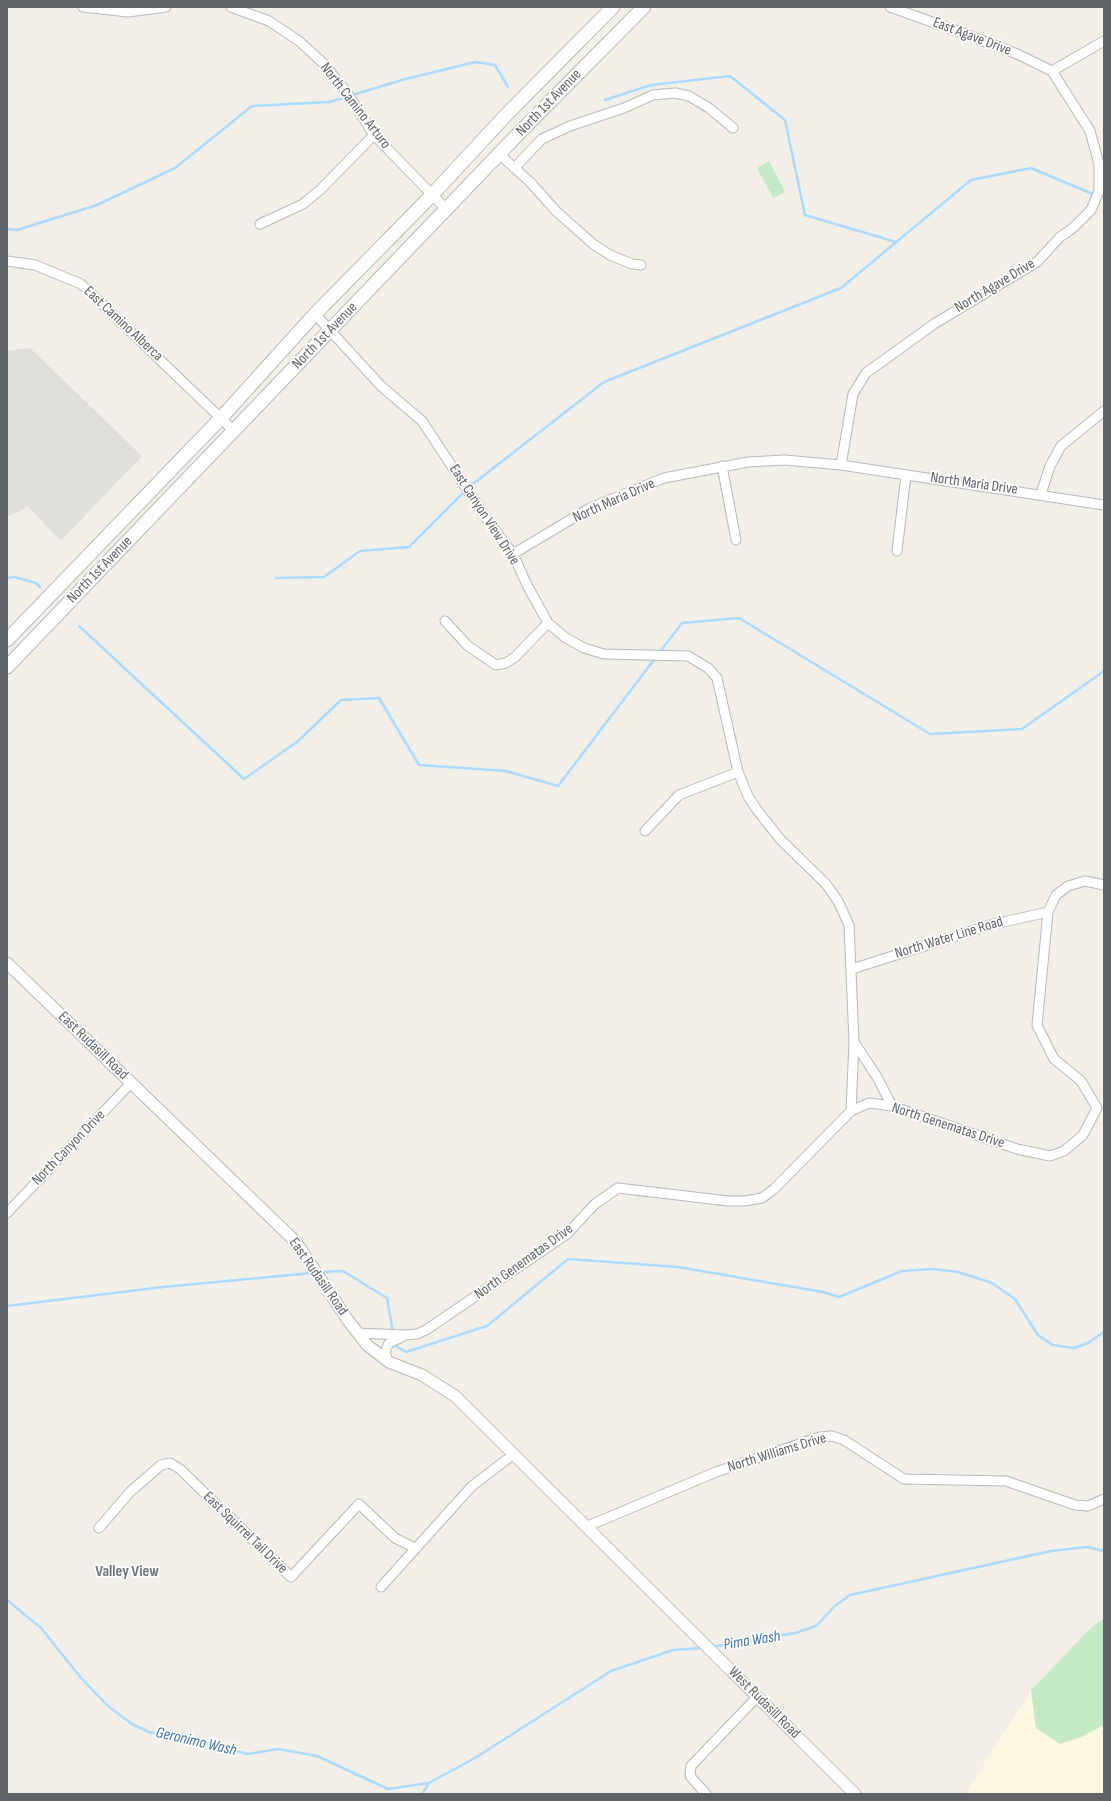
<!DOCTYPE html>
<html>
<head>
<meta charset="utf-8">
<style>
	body { margin:0 }
	#map { position:relative; width:1111px; height:1801px; overflow:hidden; background:#f1efe8; font-family:"Sofia Sans Condensed",sans-serif }
	canvas { display:block }
	.frame { position:absolute; inset:0; border:8px solid #5f6368; pointer-events:none }
</style>
</head>
<body>
<div id="map">
<canvas width="1111" height="1801"></canvas>
<div class="frame"></div>
</div>
<script>
const c = document.querySelector('canvas').getContext('2d');
c.lineJoin = 'round';
function paint(path, color) { c.fillStyle = color; c.fill(path, 'evenodd'); }
const toPath = rows => new Path2D(rows.map(r => 'M' + r).join(''));
function strokePath(path, color, width, dash) { c.strokeStyle = color; c.lineWidth = width; c.lineCap = dash ? 'butt' : 'round'; c.setLineDash(dash || []); c.stroke(path); }
function drawText(font, color, halo, rows, align = 'center') {
  c.font = font + ' "Sofia Sans Condensed",sans-serif'; c.lineWidth = 3.5; c.setLineDash([]); c.textBaseline = 'middle'; c.strokeStyle = halo; c.fillStyle = color; for (const [text, x, y, turn = 0] of rows) {
    c.save(); c.translate(x, y); c.rotate((+turn || 0) * Math.PI / 180); c.textAlign = isNaN(turn) ? turn : align; if (halo) c.strokeText(text, 0, 0); c.fillText(text, 0, 0); c.restore();
  }
}
const commercial = toPath([
	[1031,1690,1036,1727,1081,1737,1104,1725,1104,1794,965,1794]
]);
const industrial = toPath([
	[30,348,142,456,61,541,27,506,17,513,7,516,7,351]
]);
const green = toPath([
	[769,161,785,192,773,198,757,168],
	[1104,1618,1104,1725,1081,1737,1060,1744,1036,1728,1031,1690,1091,1628]
]);
const stream = toPath([
	[352,95,402,80,475,62,495,65,508,87],
	[605,100,651,85,730,76,785,120,805,215,896,242],
	[7,229,17,230,97,205,175,168,252,106,329,102,347,97],
	[469,487,604,382,841,288,971,180,1031,168,1095,195],
	[7,578,14,577,36,583,40,587],
	[276,578,324,577,360,551,409,547,465,491],
	[79,626,244,779,297,742,341,700,379,698,419,765,506,771,558,786,656,657],
	[659,653,682,623,739,618,930,734,1022,729,1104,671],
	[319,1272,343,1271,387,1298,393,1332],
	[7,1306,163,1287,312,1273],
	[395,1343,396,1346,406,1352,487,1326,568,1259,678,1267,823,1292,839,1297,902,1271,933,1269,958,1272,992,1283,1015,1299,1038,1335,1053,1345,1074,1348,1088,1343,1104,1332],
	[7,1600,41,1628,81,1678,108,1706,132,1724,149,1732,197,1741,248,1754,278,1749,317,1756,388,1789,429,1783],
	[711,1647,795,1633,816,1626,835,1606,850,1595,1051,1551,1087,1547,1104,1551],
	[422,1794,429,1783,475,1758,611,1671,673,1650,702,1648]
]);
const minor = toPath([
	[83,7,128,12,166,7],
	[231,7,269,21,299,41,323,63,346,91,374,135,447,210],
	[890,7,960,32,1017,54,1052,71],
	[1052,71,1104,41],
	[499,154,530,182,556,211,593,244,610,255,632,264,641,265],
	[514,168,542,139,570,126,624,108,653,95,675,93,689,96,709,108,733,128],
	[260,224,303,204,320,190,374,135],
	[7,261,35,265,81,284,234,431],
	[315,314,381,386,422,421,486,518,513,554,527,585,548,623,566,638,584,648,604,654,688,656,708,668,717,678,738,772,748,796,757,810,780,839,826,884,838,901,849,925,854,1042,851,1111],
	[841,465,853,394,866,373,934,324,1037,262,1060,237,1073,228,1091,210,1099,191,1099,164,1090,131,1052,71],
	[722,466,736,540],
	[1041,494,1050,466,1061,446,1104,411],
	[897,551,906,475],
	[513,554,590,508,664,478,748,462,784,460,841,465,1104,505],
	[445,621,468,646,496,665,506,663,515,657,548,623],
	[645,831,679,795,738,772],
	[852,969,990,925,1048,912],
	[854,1042,877,1077,892,1106],
	[7,1213,131,1083],
	[357,1333,404,1335,417,1334,426,1330,567,1234,595,1204,618,1188,728,1201,744,1201,762,1198,774,1189,851,1111,869,1103,892,1106,1017,1149,1050,1156,1064,1151,1083,1135,1097,1108,1081,1081,1054,1059,1037,1025,1048,912,1056,895,1068,886,1085,881,1104,885],
	[388,1361,385,1352,389,1343,402,1337],
	[588,1526,716,1472,820,1437,832,1436,844,1440,904,1479,1006,1481,1075,1505,1088,1506,1104,1499],
	[99,1528,130,1492,161,1465,170,1463,180,1469,291,1577,359,1504,395,1538,415,1548],
	[381,1587,472,1486,514,1454],
	[706,1794,690,1776,691,1766,757,1697]
]);
const tertiary = toPath([
	[7,963,296,1242,347,1319,367,1345,389,1362,422,1375,455,1396,855,1794]
]);
const secondary = toPath([
	[7,640,221,418,315,314,432,195,506,115,613,7],
	[7,667,522,130,644,7]
]);
const streetNames = [
	["East Agave Drive",972,37,21],
	["North 1st Avenue",549,103,-46],
	["North Camino Arturo",355,106,52],
	["North Agave Drive",995,286,-31],
	["East Camino Alberca",123,324,43],
	["North 1st Avenue",325,336,-46],
	["North Maria Drive",974,484,8],
	["North Maria Drive",614,501,-24],
	["East Canyon View Drive",484,515,57],
	["North 1st Avenue",100,570,-46],
	["North Water Line Road",949,938,-17],
	["East Rudasill Road",93,1046,44],
	["North Genematas Drive",948,1126,18],
	["North Canyon Drive",69,1148,-46],
	["North Genematas Drive",524,1262,-36],
	["East Rudasill Road",318,1277,55],
	["North Williams Drive",777,1453,-17],
	["East Squirrel Tail Drive",245,1533,44],
	["West Rudasill Road",764,1703,45]
];
const neighbourhoodNames = [
	["Valley View",127,1572]
];
const waterNames = [
	["Pima Wash",752,1641,-9],
	["Geronimo Wash",196,1742,13]
];
paint(commercial, '#fef7e0');
paint(industrial, '#e0deda');
paint(green, '#c5e8c5');
strokePath(stream, '#aadaff', 2.5);
strokePath(minor, '#b5b8bc', 11);
strokePath(tertiary, '#b5b8bc', 13);
strokePath(secondary, '#b6babf', 15);
strokePath(minor, '#fff', 9);
strokePath(tertiary, '#fff', 11);
strokePath(secondary, '#fff', 13);
drawText('15px', '#5f6368', '#fff', streetNames);
drawText('bold 16px', '#70757a', '#fff', neighbourhoodNames);
drawText('italic 16px', '#4174aa', '#fff', waterNames);
</script>
</body>
</html>
